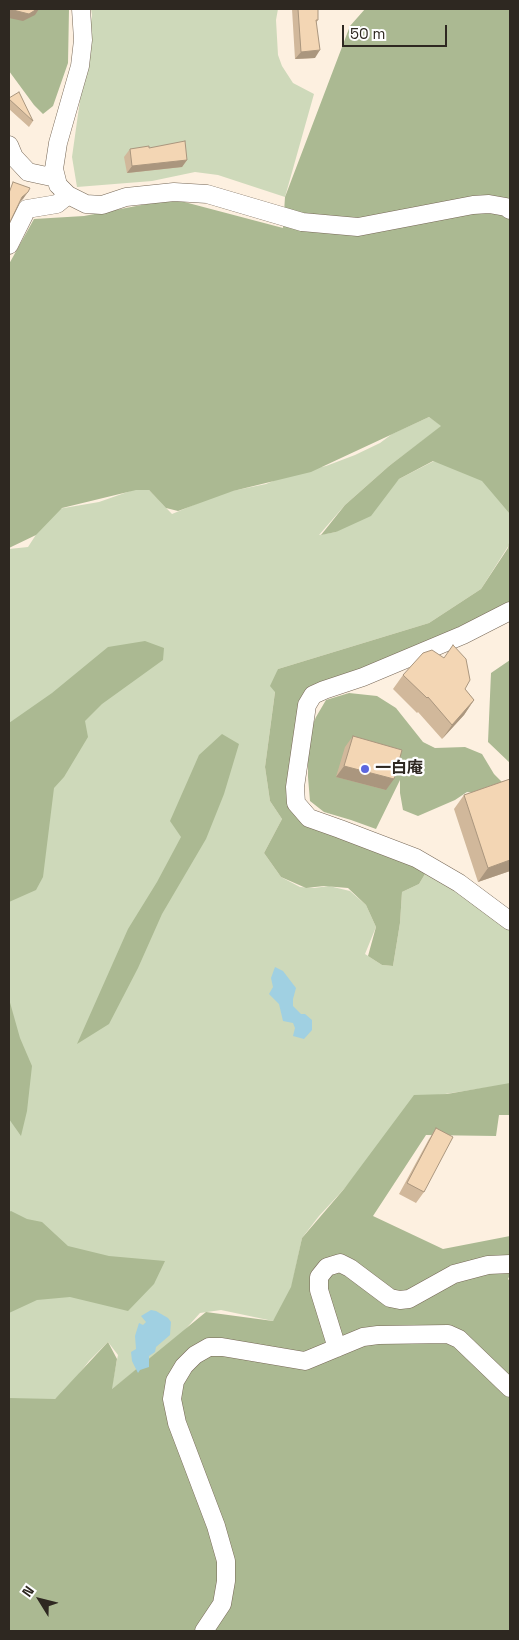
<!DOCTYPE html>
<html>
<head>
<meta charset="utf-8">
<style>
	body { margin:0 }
	#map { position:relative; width:519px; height:1640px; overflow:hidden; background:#fdf0e0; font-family:"Space Grotesk",sans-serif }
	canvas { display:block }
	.frame { position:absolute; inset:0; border:10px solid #2e2821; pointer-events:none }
	.north { position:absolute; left:15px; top:1575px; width:50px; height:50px; -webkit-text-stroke:4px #fff; paint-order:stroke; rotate:306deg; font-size:14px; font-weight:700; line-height:20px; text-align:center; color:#2e2821 }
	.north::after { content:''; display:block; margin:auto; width:18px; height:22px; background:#2e2821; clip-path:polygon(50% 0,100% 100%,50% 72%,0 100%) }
	.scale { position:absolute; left:342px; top:25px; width:105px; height:22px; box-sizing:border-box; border:2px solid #2e2821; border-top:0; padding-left:6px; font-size:15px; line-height:18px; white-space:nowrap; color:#2e2821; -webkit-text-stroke:4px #fff; paint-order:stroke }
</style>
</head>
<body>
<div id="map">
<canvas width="519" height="1640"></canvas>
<div class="frame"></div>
<div class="north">N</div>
<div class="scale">50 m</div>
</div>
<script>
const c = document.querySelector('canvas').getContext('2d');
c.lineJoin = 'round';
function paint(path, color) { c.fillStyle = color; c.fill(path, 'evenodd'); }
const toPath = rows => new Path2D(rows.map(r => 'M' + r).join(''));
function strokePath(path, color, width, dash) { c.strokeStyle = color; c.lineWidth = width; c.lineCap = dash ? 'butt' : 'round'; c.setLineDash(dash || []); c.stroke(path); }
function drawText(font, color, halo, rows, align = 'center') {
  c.font = font + ' "Space Grotesk","Noto Sans JP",sans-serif'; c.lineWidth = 4.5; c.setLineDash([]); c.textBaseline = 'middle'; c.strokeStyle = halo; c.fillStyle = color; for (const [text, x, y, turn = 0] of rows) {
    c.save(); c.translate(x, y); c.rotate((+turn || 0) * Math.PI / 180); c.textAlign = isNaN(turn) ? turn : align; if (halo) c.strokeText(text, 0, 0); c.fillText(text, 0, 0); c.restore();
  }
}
const green = toPath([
	[91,9,278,9,276,20,278,55,282,66,293,83,314,94,285,197,218,175,195,172,152,181,77,187,72,157,92,15],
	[429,417,442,426,389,466,345,505,319,535,336,532,399,479,434,461,485,477,510,513,509,545,481,589,429,623,278,669,265,767,270,801,282,819,264,853,281,877,300,887,314,888,329,886,350,891,366,905,376,927,365,954,382,965,393,966,400,923,402,892,419,884,428,869,510,927,510,1084,419,1098,344,1189,319,1216,302,1238,289,1299,273,1321,221,1310,200,1313,183,1332,111,1390,118,1355,108,1342,89,1361,68,1388,55,1399,9,1399,9,549,28,547,52,510,99,502,136,489,149,490,172,514,222,493,266,484,295,472,326,466,355,455,380,443,392,434]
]);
const forest = toPath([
	[9,9,69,9,68,63,53,106,43,114,34,105,9,71],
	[365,9,510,9,510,514,482,481,433,461,399,479,371,516,336,532,321,535,345,505,389,466,441,426,429,417,311,472,233,491,178,511,166,508,149,490,136,490,62,508,36,535,9,548,9,264,34,219,84,216,173,199,283,228,285,197,350,26],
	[510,538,510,605,302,700,304,823,428,869,419,884,402,892,400,923,393,966,382,965,368,956,376,927,366,905,348,888,324,886,306,888,281,877,264,853,282,819,270,801,265,767,275,692,270,686,278,669,429,623,481,589,508,548],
	[145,641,164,648,163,660,102,704,85,721,88,737,64,777,54,788,43,877,36,890,9,902,9,723,52,693,108,647],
	[510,660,510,763,488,742,491,673],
	[349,693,377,696,396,708,423,742,435,748,465,747,482,754,494,774,505,785,490,794,467,792,455,800,418,816,403,810,400,793,400,780,376,829,351,820,324,812,310,801,308,777,308,736,316,717,326,700],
	[222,734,239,744,224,794,206,839,162,914,138,968,109,1024,77,1044,128,929,157,882,181,837,170,821,199,755],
	[9,999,20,1038,32,1066,27,1111,21,1136,9,1119],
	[510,1083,510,1115,499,1115,496,1136,426,1135,373,1216,443,1249,510,1236,510,1275,508,1279,510,1281,510,1631,9,1631,9,1398,55,1399,108,1342,117,1359,112,1389,206,1312,273,1321,291,1287,302,1238,344,1189,414,1095,447,1094],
	[11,1211,27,1219,42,1222,68,1246,109,1256,165,1261,154,1284,128,1311,70,1297,37,1300,9,1313,9,1212]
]);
const water = toPath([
	[275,967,283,971,296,988,293,999,293,1006,301,1014,305,1014,312,1020,312,1030,304,1039,293,1036,295,1028,293,1023,283,1021,279,1004,269,994,273,987,271,978],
	[151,1310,156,1311,168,1318,171,1322,170,1335,156,1347,155,1352,149,1356,149,1367,140,1370,138,1373,132,1361,131,1352,136,1349,135,1336,139,1323,143,1325,146,1322,141,1316]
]);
const minor = toPath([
	[81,9,83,40,80,66,58,143,54,169,58,185,68,195,86,204,102,205,126,197,174,192,207,194,302,222,358,227,473,205,489,204,506,207,510,210],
	[9,145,14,157,28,172,56,178],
	[9,245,27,209,57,204,68,195],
	[510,611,463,635,363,677,324,690,313,695,307,705,295,787,296,803,309,818,340,829,416,858,459,883,510,921],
	[337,1348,319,1290,319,1277,327,1267,340,1263,350,1268,390,1298,400,1300,409,1299,454,1274,488,1265,510,1264],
	[204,1631,222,1604,226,1581,226,1561,216,1526,177,1423,172,1399,175,1381,184,1366,195,1355,209,1347,222,1347,305,1361,363,1337,378,1335,448,1334,459,1339,510,1388]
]);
const wall = toPath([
	[292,9,318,9,318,20,316,23,315,58,295,59],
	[9,98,33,121,29,127,9,109],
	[149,148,187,160,182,167,127,173,124,157,130,149],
	[403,675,465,689,474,700,464,715,442,739,418,712,417,713,393,689],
	[353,736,386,790,336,777,345,747],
	[510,779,510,871,478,882,454,809,464,795],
	[436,1128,424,1192,416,1203,399,1194,429,1139]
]);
const shadedWall = toPath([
	[9,9,39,9,35,15,23,21,9,18],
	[320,50,315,58,295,59,301,52],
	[187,160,182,167,127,173,132,166],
	[28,192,23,199,18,204,22,197],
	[474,700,464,715,442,739,452,725],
	[344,766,394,779,386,790,336,777],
	[510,860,510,871,478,882,488,868]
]);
const building = toPath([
	[9,9,37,9,29,14,9,9],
	[298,9,318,9,318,20,316,20,320,50,301,52,298,9],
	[19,92,33,121,9,99,9,98,19,92],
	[185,141,187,160,132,166,130,149,149,146,149,148,185,141],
	[13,182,30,188,28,192,22,197,9,224,9,193,13,182],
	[453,645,466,659,470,680,465,689,474,700,452,725,428,697,427,698,403,675,423,653,432,650,444,658,453,645],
	[353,736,402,750,394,779,344,766,353,736],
	[510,779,510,860,488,868,464,795,510,779],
	[436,1128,453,1137,424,1192,407,1183,436,1128]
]);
const markers = [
	[365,769,5,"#5c66de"]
];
const poiNames = [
	["一白庵",375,769]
];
paint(green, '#ced9ba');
paint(forest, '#abb992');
paint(water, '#a0d0e2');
strokePath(minor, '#776857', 19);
strokePath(minor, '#fff', 18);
paint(wall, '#d1b89b');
paint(shadedWall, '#aa967e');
paint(building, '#f3d6b4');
strokePath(building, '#aa967e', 1);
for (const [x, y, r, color] of markers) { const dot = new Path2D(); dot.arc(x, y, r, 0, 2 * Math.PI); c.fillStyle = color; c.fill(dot); strokePath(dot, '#fff', 2); }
drawText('bold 16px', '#2e2821', '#fff', poiNames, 'left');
</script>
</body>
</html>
